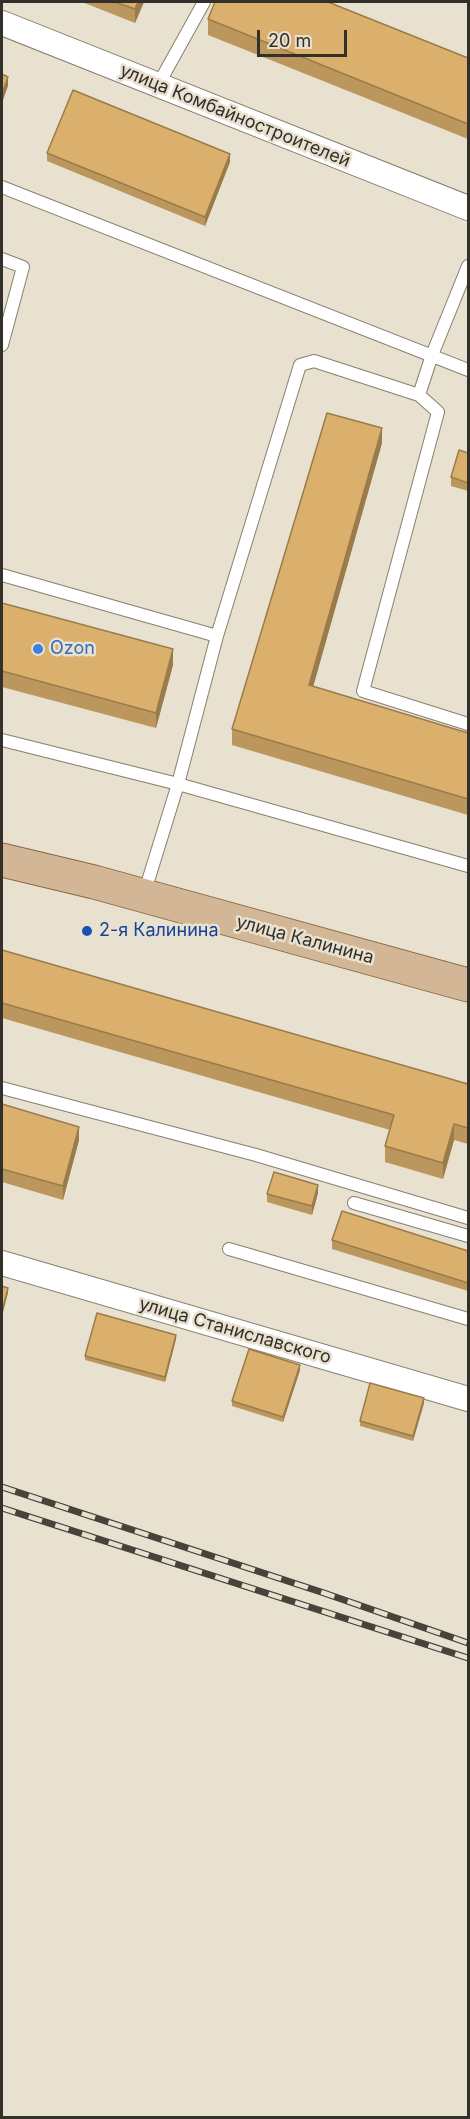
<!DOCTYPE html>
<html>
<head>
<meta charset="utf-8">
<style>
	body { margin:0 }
	#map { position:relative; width:470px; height:2119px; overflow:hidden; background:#e9e1d0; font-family:Inter,sans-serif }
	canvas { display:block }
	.frame { position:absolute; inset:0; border:3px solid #333029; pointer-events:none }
	.scale { position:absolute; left:257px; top:30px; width:90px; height:27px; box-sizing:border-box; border:3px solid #333029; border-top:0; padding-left:8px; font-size:18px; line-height:21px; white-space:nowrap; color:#333029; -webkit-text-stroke:4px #e9e1d0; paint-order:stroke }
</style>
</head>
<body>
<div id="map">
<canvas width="470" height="2119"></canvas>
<div class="frame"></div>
<div class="scale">20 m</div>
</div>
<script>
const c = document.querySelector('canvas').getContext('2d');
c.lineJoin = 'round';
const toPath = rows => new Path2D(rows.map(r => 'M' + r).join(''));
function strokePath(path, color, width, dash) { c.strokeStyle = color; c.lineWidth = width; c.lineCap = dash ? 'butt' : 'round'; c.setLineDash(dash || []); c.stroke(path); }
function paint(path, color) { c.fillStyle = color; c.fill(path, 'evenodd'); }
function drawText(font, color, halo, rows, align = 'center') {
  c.font = font + ' Inter,sans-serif'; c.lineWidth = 5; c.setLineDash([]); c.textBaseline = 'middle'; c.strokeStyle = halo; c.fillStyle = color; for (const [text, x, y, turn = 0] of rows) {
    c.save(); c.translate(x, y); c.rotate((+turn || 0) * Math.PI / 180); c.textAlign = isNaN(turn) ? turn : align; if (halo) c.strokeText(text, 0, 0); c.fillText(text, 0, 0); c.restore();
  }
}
const lane = toPath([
	[158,85,204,2],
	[2,187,468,370],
	[2,259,23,267,2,345],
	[419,395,438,412,363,691,468,724],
	[2,575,217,636],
	[2,740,178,784,468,866],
	[144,894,178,784,217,636,300,365,314,361,419,395,432,355,468,266],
	[2,1088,256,1155,468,1218],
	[354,1203,468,1236],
	[229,1249,468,1319]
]);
const street = toPath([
	[2,23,468,208],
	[2,1263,468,1399]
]);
const primary = toPath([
	[2,860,94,882,468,985]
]);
const rail = toPath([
	[2,1487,324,1593,468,1643],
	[2,1508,468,1658]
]);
const wall = toPath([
	[82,2,144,2,135,23],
	[208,19,468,58,468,139,208,35],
	[47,153,230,162,205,226,47,161],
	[382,443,313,687,468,733,468,815,232,745,232,729],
	[468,453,468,491,451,486,451,477],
	[2,603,173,665,156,728,2,687],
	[2,950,468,1084,468,1144,454,1140,443,1179,385,1162,385,1146,390,1130,2,1018],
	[2,1104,79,1140,63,1200,2,1182],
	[318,1193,312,1215,267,1202,267,1194],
	[332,1240,468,1251,468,1291,332,1249],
	[176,1339,165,1382,85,1360,85,1356],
	[300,1370,283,1422,232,1406,232,1401],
	[424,1403,413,1441,360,1426,360,1421]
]);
const shadedWall = toPath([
	[138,2,144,2,135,23,135,9],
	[8,77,8,86,2,103,2,94],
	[230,154,230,162,205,226,205,217],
	[382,428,382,443,309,701,309,685],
	[173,649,173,665,156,728,156,713],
	[454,1124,454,1140,443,1179,443,1163],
	[79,1127,79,1140,63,1200,63,1186],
	[318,1185,318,1193,312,1215,312,1206],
	[8,1288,8,1293,2,1316,2,1312],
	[176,1335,176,1339,165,1382,165,1377],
	[300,1365,300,1370,283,1422,283,1417],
	[424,1398,424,1403,413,1441,413,1436]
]);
const building = toPath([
	[115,2,138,2,135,9,115,2],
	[215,2,328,2,468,58,468,124,208,19,215,2],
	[2,74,8,77,2,94,2,74],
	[73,90,230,154,205,217,47,153,73,90],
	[327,413,382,428,309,685,468,733,468,799,232,729,327,413],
	[459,450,468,453,468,483,451,477,459,450],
	[2,603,173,649,156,713,2,671,2,603],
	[2,950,468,1084,468,1128,454,1124,443,1163,385,1146,394,1115,2,1003,2,950],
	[2,1104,79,1127,63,1186,2,1169,2,1104],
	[274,1172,318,1185,312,1206,267,1194,274,1172],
	[342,1211,468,1251,468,1283,332,1240,342,1211],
	[2,1286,8,1288,2,1312,2,1286],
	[97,1313,176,1335,165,1377,85,1356,97,1313],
	[249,1349,300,1365,283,1417,232,1401,249,1349],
	[370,1383,424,1398,413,1436,360,1421,370,1383]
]);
const markers = [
	[38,649,6,"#3f7fe0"],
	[87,931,6,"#1a4fb4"]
];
const streetNames = [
	["улица Комбайностроителей",235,116,22],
	["улица Калинина",305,940,15],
	["улица Станиславского",235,1331,16]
];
const shopNames = [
	["Ozon",50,649]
];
const transitNames = [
	["2-я Калинина",99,931]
];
strokePath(lane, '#867f70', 14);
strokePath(street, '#867f70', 26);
strokePath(primary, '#876741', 35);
strokePath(lane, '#fff', 12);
strokePath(street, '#fff', 24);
strokePath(primary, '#d2b695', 33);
strokePath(rail, '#47433b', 7);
strokePath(rail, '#e9e1d0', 4.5, [14]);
paint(wall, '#bc975d');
paint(shadedWall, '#997b4c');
paint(building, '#dbb06c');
strokePath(building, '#997b4c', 1.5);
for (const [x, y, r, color] of markers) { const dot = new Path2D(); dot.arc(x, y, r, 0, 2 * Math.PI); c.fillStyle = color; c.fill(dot); strokePath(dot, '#e9e1d0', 2); }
drawText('18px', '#333029', '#e9e1d0', streetNames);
drawText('18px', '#366cbe', '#e9e1d0', shopNames, 'left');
drawText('18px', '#164399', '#e9e1d0', transitNames, 'left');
</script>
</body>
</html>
